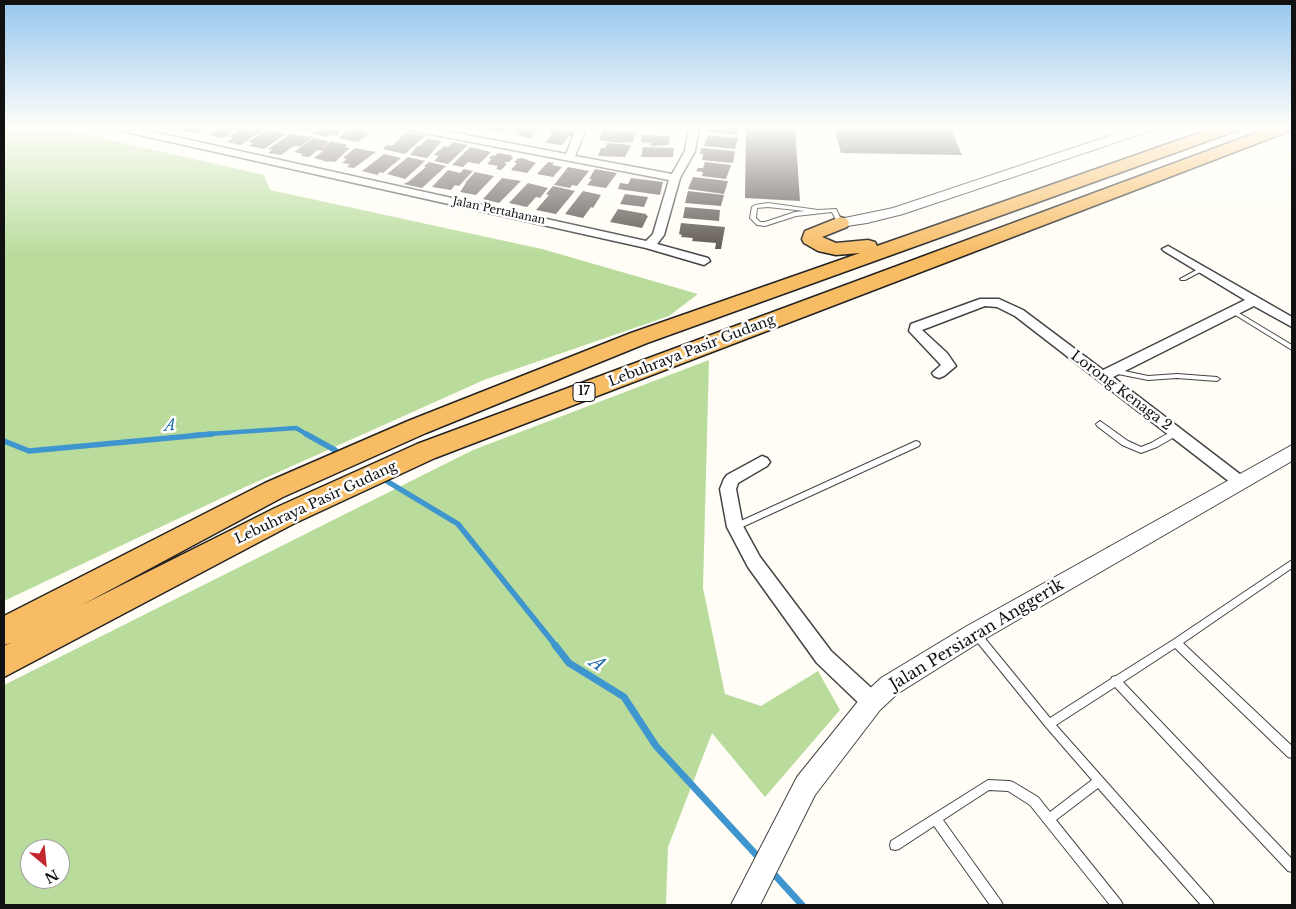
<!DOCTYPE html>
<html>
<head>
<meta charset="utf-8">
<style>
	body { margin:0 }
	#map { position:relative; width:1296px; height:909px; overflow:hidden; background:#fffdf5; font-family:"Libre Baskerville",serif }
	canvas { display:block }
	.frame { position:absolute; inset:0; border:5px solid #111; pointer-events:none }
	.north { position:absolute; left:20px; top:839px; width:50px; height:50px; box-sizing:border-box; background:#fff; border:1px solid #a0a0a0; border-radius:50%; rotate:152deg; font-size:14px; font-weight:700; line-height:20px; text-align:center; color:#111 }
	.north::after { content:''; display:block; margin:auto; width:18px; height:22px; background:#c4262e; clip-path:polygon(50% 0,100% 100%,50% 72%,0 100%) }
</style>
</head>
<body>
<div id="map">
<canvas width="1296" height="909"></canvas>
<div class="frame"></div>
<div class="north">N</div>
</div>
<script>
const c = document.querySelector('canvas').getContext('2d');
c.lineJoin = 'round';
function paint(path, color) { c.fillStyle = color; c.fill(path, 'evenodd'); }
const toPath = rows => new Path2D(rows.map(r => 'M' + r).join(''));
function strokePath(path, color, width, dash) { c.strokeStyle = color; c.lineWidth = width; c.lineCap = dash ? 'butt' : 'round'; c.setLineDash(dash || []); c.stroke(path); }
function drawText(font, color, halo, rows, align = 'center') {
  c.font = font + ' "Libre Baskerville",serif'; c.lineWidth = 5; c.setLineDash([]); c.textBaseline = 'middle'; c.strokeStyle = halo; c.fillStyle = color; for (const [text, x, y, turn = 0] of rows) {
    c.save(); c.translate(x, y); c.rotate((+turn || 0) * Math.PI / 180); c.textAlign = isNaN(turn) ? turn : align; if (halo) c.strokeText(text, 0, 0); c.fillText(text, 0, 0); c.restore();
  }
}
const forest = toPath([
	[4,127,52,127,264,175,270,190,542,249,698,294,669,316,484,380,243,488,4,601],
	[709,360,703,588,725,694,761,706,818,671,840,710,765,797,712,733,668,847,666,905,4,905,4,685,473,450],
	[30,849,60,849,60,879,30,879]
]);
const streamFar2 = toPath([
	[194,435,296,428,308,435]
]);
const streamFar1 = toPath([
	[306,434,335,450],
	[4,441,29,451,212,434],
	[380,477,458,524,556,646]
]);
const stream = toPath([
	[555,645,569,663,624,697,656,746,761,860],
	[772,872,802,905]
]);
const building = toPath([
	[176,127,210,127,197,133,179,131,182,129],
	[221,127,238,127,223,138,209,135],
	[243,127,262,127,265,128,241,145,227,142,233,138,229,137],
	[299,127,316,127,309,132,296,129],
	[326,127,344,127,339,131,343,131,337,136,330,134,327,137,310,134],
	[354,127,365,128,363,130,371,132,359,141,355,142,338,138,348,129],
	[491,127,507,127,501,133,489,130],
	[517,127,541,127,530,139,518,135,520,133,513,131],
	[715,127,739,127,738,135,710,132,711,129,714,129],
	[746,127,795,127,800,201,745,198],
	[834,127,950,127,962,155,841,153],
	[553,128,577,132,573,137,569,136,562,145,545,143,552,134,549,133],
	[266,130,286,134,264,149,249,146,253,143,248,142],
	[602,130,636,132,633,142,617,143,599,140],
	[406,132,425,136,405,154,383,149,387,145,392,146],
	[290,134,313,137,301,146,294,146,281,155,268,153,272,150,268,149],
	[642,135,670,136,669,145,654,146,650,145,651,143,641,142],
	[708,135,738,138,735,149,704,146],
	[313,138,329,141,321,149,331,141,348,145,345,147,350,148,335,162,330,161,328,162,314,158,323,151,318,150,309,157,301,156,303,154,294,152],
	[427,139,442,141,427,158,410,155,417,146,420,146],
	[453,142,468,145,448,164,434,161,439,156,434,155,444,146,448,147],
	[607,143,631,145,625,157,598,156,601,148,605,148],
	[470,147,491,152,479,164,468,162,463,167,452,165],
	[643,147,674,148,673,157,641,157],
	[355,148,376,152,354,168,347,167,350,164,342,163,347,159,343,158],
	[701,148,735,151,733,163,702,160,703,154,700,154],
	[498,153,511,155,513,158,509,162,506,162,504,163,507,164,501,170,496,169,498,166,487,164,492,159,489,159,492,155,495,156],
	[384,154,401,158,383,173,380,172,377,175,362,171],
	[408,157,425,161,405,179,387,174],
	[522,158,536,163,527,173,511,170,517,163,514,162,517,159],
	[429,162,446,166,422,188,403,184,408,182,426,167,424,166],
	[548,162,554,163,552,165,562,167,553,177,537,174],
	[705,162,731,165,726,179,702,176,703,172,696,171,698,168,703,168],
	[568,167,589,171,577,186,572,185,570,188,554,185],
	[464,169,473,171,459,186,455,185,451,190,432,187,448,170,460,173],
	[595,169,617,173,606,188,587,185,592,179,589,179],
	[475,172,494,176,476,195,460,192,466,183,465,183],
	[693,177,728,181,724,194,688,189],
	[502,178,521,181,499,203,483,199],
	[631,178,663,182,660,195,618,189,620,183,628,184],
	[528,183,548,188,540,198,536,197,527,207,509,203],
	[553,186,575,191,556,214,536,210,549,195,546,194],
	[583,191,601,195,593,208,591,207,583,218,565,214],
	[688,191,724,195,721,206,685,203],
	[625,194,648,197,644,207,620,204],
	[685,207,720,210,719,221,683,218],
	[618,209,646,214,646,215,648,216,642,228,610,222],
	[681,223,725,227,721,249,715,249,716,243,692,241,693,238,681,237,682,235,679,234]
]);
const service = toPath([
	[768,203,818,210,836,209,843,223,840,225,838,224,832,212,796,216,765,226,757,225,750,218,752,207,755,205,768,203],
	[768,207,805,211,795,212,765,222,760,222,756,218,757,208,768,207],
	[1202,267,1205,269,1204,270,1185,280,1181,280,1180,279,1202,267],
	[1234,310,1292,345,1292,350,1232,313,1232,311,1234,310],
	[1113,369,1115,369,1148,376,1177,374,1217,377,1220,379,1217,381,1177,378,1148,380,1113,373,1112,371,1113,369],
	[1100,421,1128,441,1141,447,1151,443,1172,431,1175,430,1179,433,1178,435,1157,447,1141,453,1122,445,1097,426,1096,424,1100,421],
	[916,441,919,442,920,444,919,446,738,529,735,530,732,529,731,527,732,525,916,441],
	[1292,560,1292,568,1183,643,1292,746,1292,758,1288,757,1175,648,1123,682,1292,859,1292,872,1288,871,1115,687,1056,725,1212,901,1214,905,1201,905,1098,788,1056,820,1121,901,1123,905,1110,905,1030,805,1008,791,989,790,943,820,1001,901,1003,905,990,905,934,826,899,849,895,850,891,849,890,845,891,841,988,780,1009,781,1013,782,1038,797,1050,812,1092,780,1046,727,973,637,971,634,973,631,976,630,979,631,1050,718,1111,679,1112,677,1116,676,1173,640,1292,560]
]);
const minor = toPath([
	[112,127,131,127,646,241,653,234,669,180,409,130,404,127,425,127,566,154,577,127,587,127,575,156,672,174,685,151,689,127,699,127,695,151,680,178,664,235,657,244,708,258,710,261,704,265,646,248,117,130,112,127],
	[1168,246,1292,317,1292,327,1254,306,1113,377,1245,478,1248,482,1245,486,1240,488,1235,486,1015,316,997,307,985,306,922,330,947,353,956,366,944,376,939,378,934,376,932,373,941,365,909,331,911,324,980,299,999,299,1023,310,1103,370,1245,300,1164,251,1162,249,1168,246],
	[762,456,767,458,770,462,767,466,738,483,736,489,743,526,760,557,831,651,879,695,882,702,879,709,872,712,865,709,817,663,748,567,727,527,720,489,724,479,727,475,762,456]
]);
const tertiary = toPath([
	[1136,127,1155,127,1153,130,903,214,867,223,840,227,833,223,840,219,893,208,1136,127],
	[1292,445,1292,461,983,640,897,694,880,710,815,795,760,905,731,905,797,777,864,694,881,678,967,626,1292,445]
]);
const trunk = toPath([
	[1216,127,1240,127,1238,130,647,343,426,433,283,497,82,605,275,508,417,444,1272,127,1292,127,1292,130,435,458,293,524,4,677,4,646,10,643,4,645,4,616,265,483,408,421,631,333,860,253,836,255,818,251,804,243,802,239,805,231,840,217,847,219,849,223,847,227,822,237,836,243,868,240,875,242,877,246,1216,127]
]);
const farStreetnames = [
	["Jalan Pertahanan",499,211,12]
];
const shields = [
	[584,392,22]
];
const shieldNames = [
	["17",584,392]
];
const streetNames = [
	["Lebuhraya Pasir Gudang",692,351,-21],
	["Lorong Kenaga 2",1121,391,37],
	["Lebuhraya Pasir Gudang",316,503,-25]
];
const waterNames = [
	["A",170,426,-5]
];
const nearStreetnames = [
	["Jalan Persiaran Anggerik",977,635,-31]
];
const nearWaternames = [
	["A",597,664,32]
];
paint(forest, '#b9dc9c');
strokePath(streamFar2, '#3f96cf', 4.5);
strokePath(streamFar1, '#3f96cf', 5.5);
strokePath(stream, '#3f96cf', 7);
paint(building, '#5a524d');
strokePath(service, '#444', 2);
strokePath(minor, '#444', 3);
strokePath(tertiary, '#444', 2);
strokePath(trunk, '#222', 3);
paint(service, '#fff');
paint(minor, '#fff');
paint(tertiary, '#fff');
paint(trunk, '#f7bc64');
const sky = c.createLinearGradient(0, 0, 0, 255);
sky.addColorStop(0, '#95c6ee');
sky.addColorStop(0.5, '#fffefa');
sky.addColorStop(1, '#fffefa00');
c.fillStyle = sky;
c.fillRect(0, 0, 1296, 255);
drawText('11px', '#111', '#fff', farStreetnames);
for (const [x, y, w] of shields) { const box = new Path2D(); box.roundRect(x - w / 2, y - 9.5, w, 19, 4); c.fillStyle = '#fff'; c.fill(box); strokePath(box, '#111', 1); }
drawText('bold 12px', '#111', null, shieldNames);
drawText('14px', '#111', '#fff', streetNames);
drawText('italic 15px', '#1768a6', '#fff', waterNames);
drawText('16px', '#111', '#fff', nearStreetnames);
drawText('italic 18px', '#1768a6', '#fff', nearWaternames);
</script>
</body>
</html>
